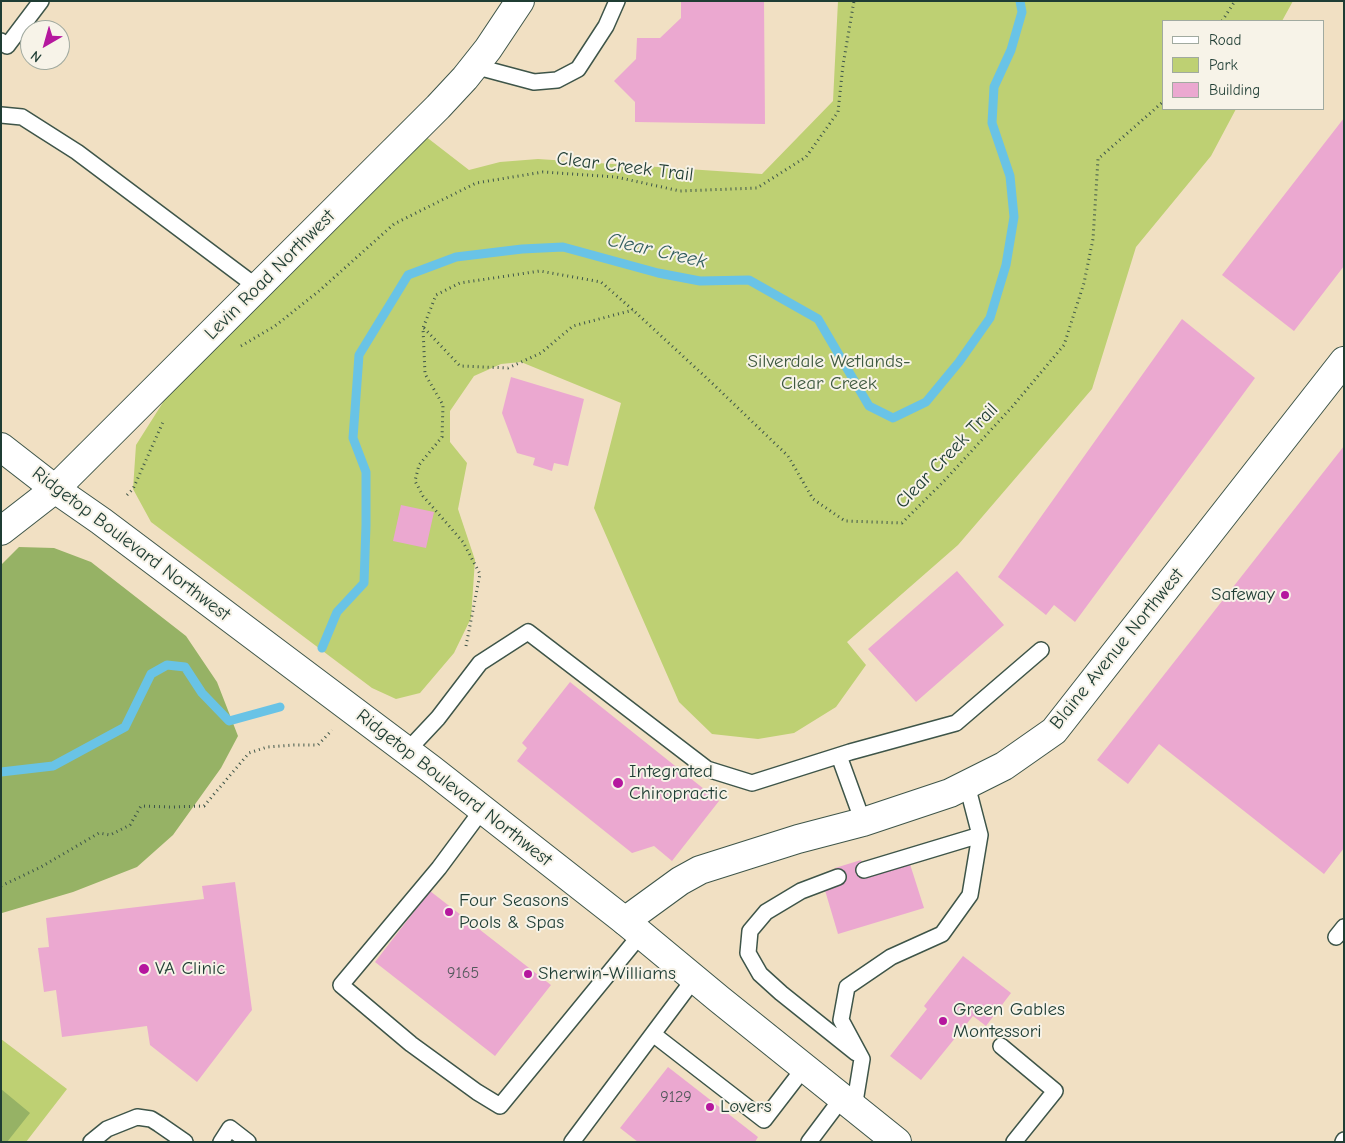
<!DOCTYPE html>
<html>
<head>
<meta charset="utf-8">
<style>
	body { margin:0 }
	#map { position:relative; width:1345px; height:1143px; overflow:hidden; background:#f1e0c3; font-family:"Comic Neue",sans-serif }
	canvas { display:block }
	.frame { position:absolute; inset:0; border:2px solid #1f3d34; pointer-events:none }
	.legend { position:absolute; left:1162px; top:20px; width:162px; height:90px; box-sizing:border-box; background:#f7f3e8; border:1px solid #a1aaa0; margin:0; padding:6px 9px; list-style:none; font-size:15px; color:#1f3d34 }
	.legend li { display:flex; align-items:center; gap:10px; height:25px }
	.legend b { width:25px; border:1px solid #a1aaa0 }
	.north { position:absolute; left:20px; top:20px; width:50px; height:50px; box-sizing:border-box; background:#f7f3e8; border:1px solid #a1aaa0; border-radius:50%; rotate:218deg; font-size:14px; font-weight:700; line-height:20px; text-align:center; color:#1f3d34 }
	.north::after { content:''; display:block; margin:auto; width:18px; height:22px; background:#b5179e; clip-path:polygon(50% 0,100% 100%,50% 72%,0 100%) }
</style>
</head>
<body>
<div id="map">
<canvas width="1345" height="1143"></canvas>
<div class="frame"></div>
<ul class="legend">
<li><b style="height:6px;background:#fff"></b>Road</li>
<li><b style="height:14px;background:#bed073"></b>Park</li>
<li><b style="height:14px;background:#eba8d0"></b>Building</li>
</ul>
<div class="north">N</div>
</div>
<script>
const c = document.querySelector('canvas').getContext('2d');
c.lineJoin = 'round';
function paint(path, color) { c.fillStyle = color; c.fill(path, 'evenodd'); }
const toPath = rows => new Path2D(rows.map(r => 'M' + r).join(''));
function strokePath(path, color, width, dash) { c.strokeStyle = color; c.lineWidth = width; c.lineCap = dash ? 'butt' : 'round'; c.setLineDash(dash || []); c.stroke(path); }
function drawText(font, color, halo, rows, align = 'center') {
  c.font = font + ' "Comic Neue",sans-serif'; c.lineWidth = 4; c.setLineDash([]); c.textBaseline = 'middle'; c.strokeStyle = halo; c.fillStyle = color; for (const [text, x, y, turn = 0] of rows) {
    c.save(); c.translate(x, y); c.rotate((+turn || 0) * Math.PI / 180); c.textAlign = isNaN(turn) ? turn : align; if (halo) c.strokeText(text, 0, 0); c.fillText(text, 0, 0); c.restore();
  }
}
const green = toPath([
	[838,1,1293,1,1282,21,1164,21,1164,109,1236,109,1211,156,1136,247,1092,389,958,545,847,642,866,665,836,707,794,733,758,739,712,734,679,702,594,508,621,403,521,362,501,364,474,376,450,411,450,442,467,463,458,509,475,560,471,618,454,653,420,693,396,699,372,688,151,522,133,489,136,445,198,347,416,129,469,170,500,162,538,159,762,174,833,101],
	[1,1039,67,1089,26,1142,1,1142]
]);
const forest = toPath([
	[19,547,54,548,91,562,186,636,217,682,238,736,221,768,173,835,137,867,73,892,2,913,1,565],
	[1,1089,30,1113,7,1142,1,1142]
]);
const stream = toPath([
	[322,648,337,612,364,583,366,525,366,472,353,438,359,355,408,275,456,257,522,249,563,247,658,273,700,281,749,280,818,319,869,406,893,418,926,402,959,362,990,318,1006,265,1014,217,1010,176,992,123,994,87,1011,50,1022,12,1020,1],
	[1,772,53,766,125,727,151,674,167,665,185,667,202,693,229,721,280,707]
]);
const building = toPath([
	[681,1,764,1,765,124,635,122,635,102,614,81,636,59,637,38,660,38,681,18],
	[1344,118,1344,266,1294,331,1222,275],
	[1182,319,1255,378,1075,622,1054,605,1046,615,998,577],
	[511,377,584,399,568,466,554,463,552,471,533,465,535,458,517,453,502,413],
	[1344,446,1344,848,1324,874,1159,744,1128,784,1097,760],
	[401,505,434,512,426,548,393,541],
	[957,571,1004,625,916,702,868,649],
	[570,682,719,801,672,861,654,846,632,853,517,761,527,748,522,743],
	[861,860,865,875,909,861,924,908,838,934,824,887,840,883,835,868],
	[235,882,252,1010,197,1082,150,1045,147,1026,62,1037,56,990,44,992,38,948,49,947,46,918,204,899,202,886],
	[430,891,551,985,495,1056,375,962],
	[963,956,1011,993,986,1026,973,1016,921,1080,890,1056,927,1009,924,1006],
	[668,1067,758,1137,755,1142,638,1142,620,1128]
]);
const path = toPath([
	[1222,21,1235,1],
	[424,328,460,366,508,368,541,353,573,326,633,310],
	[241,346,275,326,319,291,394,224,476,183,543,172,616,177,680,191,757,188,806,157,838,112,843,65,854,1],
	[127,495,133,489,163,422],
	[466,646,480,574,463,542,423,496,415,481,419,465,442,437,443,405,425,374,423,328,436,295,460,283,540,271,601,282,633,310,712,383,788,456,813,499,845,521,902,523,945,480,1012,407,1064,345,1084,283,1093,239,1098,159,1164,101],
	[1,886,41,867,99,833,110,835,130,825,141,806,171,807,204,806,249,753,267,747,294,745,318,745,332,730]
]);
const lane = toPath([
	[1,41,7,46,41,1],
	[474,66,534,82,557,80,578,69,606,26,617,1],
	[1,115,22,117,77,152,257,287],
	[407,751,438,718,480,663,528,632,707,769,752,783,850,752,956,723,1041,650],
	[839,756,863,822],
	[482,810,439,868,341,985,411,1044,477,1092,500,1106,641,934],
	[864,870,980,835],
	[838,877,801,891,766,912,750,931,748,953,760,974,781,993,856,1053],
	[1336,937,1344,927],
	[653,1034,764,1120,804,1068],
	[1001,1046,1055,1091,1014,1142],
	[854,1108,862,1059,841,1020,847,987,891,957,942,934,970,895,980,835,967,785],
	[91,1142,107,1129,137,1117,151,1119,159,1124,185,1142],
	[221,1142,230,1128,248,1142],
	[572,1142,694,979],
	[809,1142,842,1098],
	[1343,1142,1344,1140]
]);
const street = toPath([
	[1,531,55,489,438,107,465,78,488,49,520,1],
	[625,921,680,881,700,870,798,839,863,822,950,793,1004,766,1054,731,1344,361]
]);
const secondary = toPath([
	[1,447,55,489,101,521,431,769,625,921,719,999,897,1142]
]);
const markers = [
	[1285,595,5,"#b5179e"],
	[618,783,6,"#b5179e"],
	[449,912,5,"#b5179e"],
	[144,969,6,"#b5179e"],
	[528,974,5,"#b5179e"],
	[943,1021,5,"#b5179e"],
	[710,1107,5,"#b5179e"]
];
const numberNames = [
	["9165",463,973],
	["9129",676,1097]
];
const streetNames = [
	["Clear Creek Trail",625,167,7],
	["Levin Road Northwest",270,275,-45],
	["Clear Creek Trail",947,456,-46],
	["Ridgetop Boulevard Northwest",131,544,37],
	["Blaine Avenue Northwest",1117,649,-51],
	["Ridgetop Boulevard Northwest",454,788,38]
];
const parkNames = [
	["Silverdale Wetlands-",829,362],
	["Clear Creek",829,384]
];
const poiNames = [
	["Safeway",1275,595,"right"],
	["Integrated",629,772],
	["Chiropractic",629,794],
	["Four Seasons",459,901],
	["Pools & Spas",459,923],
	["VA Clinic",155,969],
	["Sherwin-Williams",538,974],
	["Green Gables",953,1010],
	["Montessori",953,1032],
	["Lovers",720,1107]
];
const waterNames = [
	["Clear Creek",657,251,13]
];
paint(green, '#bed073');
paint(forest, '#96b265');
strokePath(stream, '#69c3e6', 9);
paint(building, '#eba8d0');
strokePath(lane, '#3e5549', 18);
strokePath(street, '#3e5549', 30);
strokePath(secondary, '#3e5549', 30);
strokePath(path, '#3e5549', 3, [1, 4]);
strokePath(lane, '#fff', 15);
strokePath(street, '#fff', 28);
strokePath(secondary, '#fff', 28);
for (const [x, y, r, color] of markers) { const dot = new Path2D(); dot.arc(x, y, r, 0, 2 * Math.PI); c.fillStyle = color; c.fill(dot); strokePath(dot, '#f7f3e8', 2); }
drawText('16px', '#52585b', null, numberNames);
drawText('19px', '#1f3d34', '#f7f3e8', streetNames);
drawText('19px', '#3f5a41', '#f7f3e8', parkNames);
drawText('19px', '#1f3d34', '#f7f3e8', poiNames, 'left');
drawText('italic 20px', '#325e60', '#f7f3e8', waterNames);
</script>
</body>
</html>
